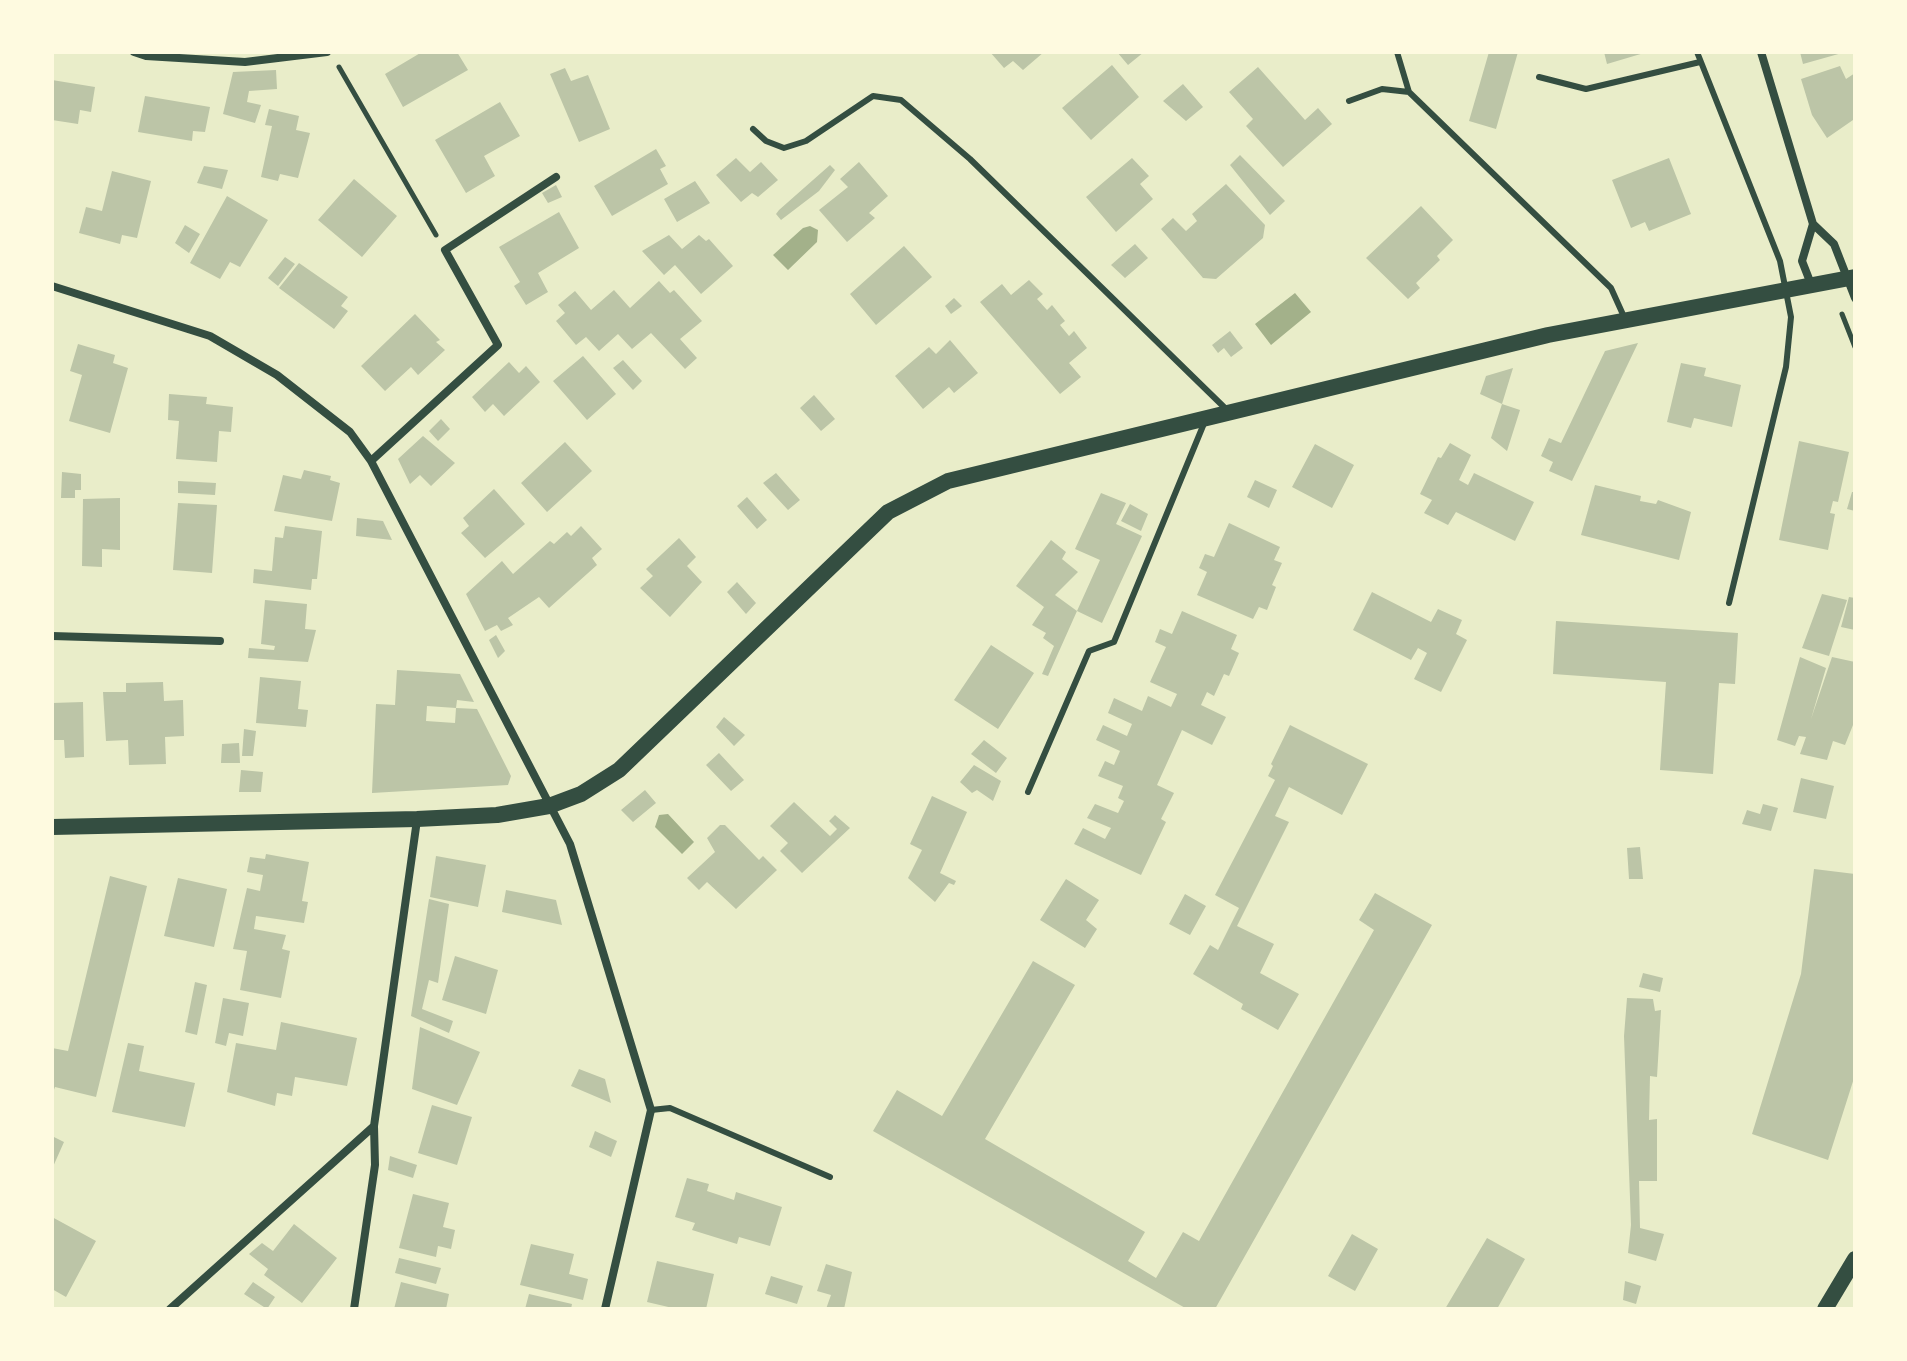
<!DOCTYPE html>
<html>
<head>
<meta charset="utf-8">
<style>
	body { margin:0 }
	#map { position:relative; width:1907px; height:1361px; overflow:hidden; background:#e9edc9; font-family:"PT Sans",sans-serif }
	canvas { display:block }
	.frame { position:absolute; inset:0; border:54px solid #fefae0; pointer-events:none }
</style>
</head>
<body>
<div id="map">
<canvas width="1907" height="1361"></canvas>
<div class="frame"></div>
</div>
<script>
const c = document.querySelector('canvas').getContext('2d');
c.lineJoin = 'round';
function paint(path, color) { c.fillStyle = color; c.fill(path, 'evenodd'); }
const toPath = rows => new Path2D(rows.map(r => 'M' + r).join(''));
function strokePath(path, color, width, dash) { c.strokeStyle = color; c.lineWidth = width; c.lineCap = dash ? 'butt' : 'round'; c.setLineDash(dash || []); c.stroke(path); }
const water = toPath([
	[810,226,818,230,817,242,788,270,773,255,803,228],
	[1295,293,1311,312,1271,345,1255,324],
	[668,814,694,842,682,854,655,827,659,815]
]);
const building = toPath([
	[422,52,457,52,468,70,403,107,385,74],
	[990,52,1044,52,1023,70,1013,61,1004,68],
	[1117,52,1144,52,1128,65],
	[1489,52,1518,52,1496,129,1469,121],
	[1604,52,1644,52,1644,53,1607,64],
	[1800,52,1842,52,1842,53,1803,64],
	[1112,65,1139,97,1091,140,1062,108],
	[1840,66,1846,79,1855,73,1855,123,1853,120,1827,138,1812,115,1801,79],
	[1258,67,1305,120,1318,108,1332,124,1283,167,1246,126,1253,119,1229,92],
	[565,68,571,81,588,75,610,129,579,142,550,74],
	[276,70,277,89,249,91,247,102,261,105,255,123,223,114,233,72],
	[52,80,95,87,91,112,80,110,78,124,52,120],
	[1183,84,1203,107,1186,121,1163,101],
	[145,96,210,107,205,132,193,131,192,141,138,132],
	[500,102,520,136,484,156,495,176,466,193,435,140],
	[269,109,299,116,296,130,310,133,298,178,280,174,278,181,261,177,272,126,265,125],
	[656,149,666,166,660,169,668,184,612,216,594,186],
	[1240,155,1285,201,1270,215,1230,165],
	[736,158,750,172,761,162,778,180,758,197,752,193,741,202,716,175],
	[1132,158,1149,176,1140,184,1153,199,1116,232,1086,197],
	[1669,158,1691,214,1649,231,1645,222,1631,228,1612,180],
	[859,162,888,196,869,213,875,218,847,242,819,210,848,187,840,179],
	[830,165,835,170,819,191,781,220,776,214,779,210],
	[204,166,228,170,222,189,197,183],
	[112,171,151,181,137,238,122,235,120,244,79,233,86,207,102,211],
	[354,179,397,216,362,257,318,220],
	[695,181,710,203,677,222,664,199],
	[1226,184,1265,225,1263,238,1216,279,1203,278,1161,229,1173,218,1186,231,1197,221,1192,214],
	[556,185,562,197,548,203,542,193],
	[227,196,268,220,240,267,230,262,220,279,190,263],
	[1421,206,1453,240,1437,256,1440,260,1416,283,1420,288,1408,299,1366,258],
	[559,212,579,248,538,273,548,292,526,305,514,286,520,282,499,247],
	[185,225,200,234,189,253,175,243],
	[669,235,682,249,699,235,706,241,709,239,733,266,701,294,675,265,664,275,642,251],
	[1135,244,1148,258,1125,278,1111,265],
	[904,246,932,277,876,325,850,294],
	[285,257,295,264,278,286,268,278],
	[299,263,348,297,341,306,348,311,334,329,279,288],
	[1029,280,1043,294,1037,299,1047,310,1052,305,1065,321,1060,325,1069,336,1074,331,1087,348,1069,363,1081,377,1060,394,980,302,1002,284,1011,295],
	[659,281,670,293,674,290,702,321,680,339,697,358,685,369,651,333,632,349,618,334,599,351,586,337,576,345,556,321,565,313,558,305,575,291,591,310,614,290,630,308],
	[954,298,962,306,951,314,945,306],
	[415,314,440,340,436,342,445,350,418,375,411,367,385,391,361,366],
	[1230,331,1243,348,1231,357,1224,348,1218,353,1212,345],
	[950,340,978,373,954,393,949,387,923,409,895,376,929,347,936,354],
	[1638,343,1572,481,1549,471,1553,462,1541,456,1549,438,1561,443,1605,351],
	[78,344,115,355,113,363,128,368,110,433,69,421,82,375,70,371],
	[583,356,616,394,587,420,553,381],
	[623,360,642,381,633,390,613,368],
	[509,362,519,373,526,366,540,382,504,416,493,404,485,412,472,397],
	[1681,363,1706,368,1704,376,1741,385,1732,427,1694,418,1691,428,1667,422],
	[1513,368,1502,404,1480,394,1486,376],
	[169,394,207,397,206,404,233,407,231,432,219,431,217,462,176,459,179,421,168,420],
	[814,395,835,419,821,431,800,408],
	[1502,404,1520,410,1507,451,1491,438],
	[441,419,450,429,438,441,429,431],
	[423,436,455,463,431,486,420,475,410,484,398,459],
	[1799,441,1849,452,1838,502,1833,501,1830,513,1835,514,1828,550,1779,540],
	[565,442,592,471,547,512,521,483],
	[1450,443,1471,455,1459,480,1468,485,1474,473,1534,502,1515,541,1456,512,1448,525,1424,513,1432,500,1420,494,1438,457,1441,458],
	[1315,444,1354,465,1332,508,1292,487],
	[304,470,331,476,330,480,340,483,332,521,274,511,283,475,301,479],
	[62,472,81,474,81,490,75,490,75,498,61,498],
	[776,473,800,500,788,510,763,483],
	[1255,480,1277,490,1269,508,1247,497],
	[178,481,216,483,215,495,178,493],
	[1595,485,1641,496,1640,501,1656,504,1658,500,1691,512,1679,560,1581,535],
	[494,489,525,524,485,558,461,533,469,526,463,518],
	[1852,492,1855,492,1855,511,1847,509],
	[1101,493,1126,503,1116,524,1142,536,1102,623,1077,611,1100,560,1075,549],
	[747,497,767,520,757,529,737,506],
	[120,498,120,550,102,549,102,567,82,566,83,499],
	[178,503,217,505,212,573,173,570],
	[1130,504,1148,514,1141,531,1121,521],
	[357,518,383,521,392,540,356,536],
	[1229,523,1280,547,1274,560,1282,563,1272,585,1276,587,1267,610,1259,607,1253,619,1197,595,1207,572,1199,568,1205,554,1214,557],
	[285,526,322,531,317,579,312,579,311,590,253,583,254,569,272,571,275,537,283,538],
	[581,526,602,549,592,558,597,565,549,608,539,597,508,618,513,625,501,631,497,625,485,631,466,594,502,561,513,574,550,541,554,544,567,532,571,536],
	[679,538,696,557,687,566,702,582,670,617,640,588,653,576,646,569],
	[1051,540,1066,552,1062,559,1078,572,1055,595,1077,611,1048,676,1042,674,1054,646,1043,638,1046,633,1032,625,1044,607,1016,586],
	[737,582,756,603,746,614,727,592],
	[1372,592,1431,622,1438,609,1462,620,1456,634,1467,640,1441,692,1414,679,1427,653,1418,648,1411,660,1353,630],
	[1822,594,1847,600,1829,656,1802,648],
	[1849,597,1855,598,1855,630,1841,627],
	[265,600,307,604,305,629,316,630,308,662,248,658,249,648,274,650,275,646,261,644],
	[1182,611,1237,635,1231,649,1239,653,1229,676,1224,674,1214,696,1207,692,1201,705,1226,717,1212,745,1182,730,1157,785,1174,793,1161,819,1166,822,1141,875,1074,844,1083,828,1105,839,1111,828,1087,818,1095,804,1118,813,1124,801,1118,798,1123,786,1098,776,1105,761,1114,765,1120,751,1096,740,1103,725,1127,736,1132,724,1108,713,1114,698,1142,711,1148,696,1171,707,1177,694,1150,682,1166,647,1155,642,1160,629,1172,634],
	[1556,621,1738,633,1735,684,1719,683,1713,774,1660,770,1666,682,1553,674],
	[496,635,505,651,498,658,489,640],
	[991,645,1034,673,998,729,954,700],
	[1800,657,1826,668,1811,719,1832,657,1855,662,1853,725,1845,745,1833,741,1827,760,1800,754,1806,737,1799,736,1795,746,1777,740],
	[397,670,460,674,474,702,457,700,456,708,427,706,426,721,455,723,456,708,477,709,511,776,508,785,372,793,376,704,395,705],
	[260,677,301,681,298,709,308,710,306,727,256,723],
	[163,682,164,701,183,700,184,736,165,737,166,764,129,765,128,740,106,741,103,692,126,692,126,683],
	[83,702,84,757,65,758,64,740,52,740,52,703],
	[724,717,745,735,734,746,716,727],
	[1290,725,1368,764,1342,815,1289,787,1275,816,1289,822,1237,926,1274,944,1260,973,1299,994,1278,1030,1241,1009,1243,1004,1193,974,1210,945,1218,950,1239,908,1215,895,1275,780,1268,776,1273,766,1271,764],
	[244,729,256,731,253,756,242,756],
	[984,740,1007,758,996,773,971,754],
	[239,743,240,763,221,763,222,744],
	[719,753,744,780,731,791,706,765],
	[974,765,1001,781,993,801,977,790,972,793,960,782],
	[241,770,263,772,261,792,239,792],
	[1801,778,1834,786,1826,819,1793,812],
	[645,790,656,803,633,822,621,810],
	[932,796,967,812,940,873,956,881,954,885,949,883,935,902,908,878,922,850,910,844],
	[794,802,830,836,837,829,829,821,835,815,850,828,802,873,780,851,788,843,770,826],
	[1763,804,1778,808,1771,831,1742,824,1747,810,1760,814],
	[720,825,725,825,759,860,763,856,777,870,736,909,707,882,699,890,687,878,715,852,707,838],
	[1640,847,1643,879,1629,879,1627,848],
	[266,854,309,862,302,901,308,902,304,923,256,916,254,929,286,935,282,949,290,951,281,998,240,990,247,951,233,949,247,888,260,891,263,875,247,872,250,857,265,859],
	[436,856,486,865,478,907,430,897],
	[1814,869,1855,874,1855,1075,1828,1160,1752,1134,1801,974],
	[110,876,147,886,96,1097,55,1087,52,1095,52,1048,68,1051],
	[178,878,227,889,214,947,164,936],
	[1066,879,1099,900,1086,920,1097,929,1085,948,1040,920],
	[506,890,556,900,562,925,502,912],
	[1375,893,1432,925,1215,1309,1187,1309,873,1131,897,1090,942,1116,1033,961,1075,985,985,1139,1145,1232,1128,1261,1156,1278,1183,1232,1199,1241,1374,930,1359,920],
	[1185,894,1206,906,1190,935,1169,924],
	[429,899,449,904,438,983,429,980,422,1009,453,1021,449,1033,411,1016],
	[455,956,498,970,486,1014,442,1000],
	[1643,973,1663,978,1660,992,1639,987],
	[195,982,207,985,197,1035,185,1032],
	[223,998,249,1003,243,1036,229,1033,226,1046,215,1043],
	[1627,998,1653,999,1655,1011,1661,1010,1657,1077,1650,1076,1649,1120,1657,1119,1657,1181,1639,1181,1640,1228,1664,1234,1656,1261,1628,1253,1631,1225,1624,1036],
	[281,1022,357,1038,347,1086,295,1077,292,1096,277,1093,275,1106,227,1092,236,1043,276,1050],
	[420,1027,480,1052,457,1105,412,1089],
	[128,1043,144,1046,139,1071,195,1083,185,1127,112,1112],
	[579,1069,605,1079,611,1103,571,1086],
	[432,1105,472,1117,457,1165,418,1153],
	[595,1131,617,1141,611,1157,589,1147],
	[52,1136,64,1142,52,1169],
	[390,1156,417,1165,413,1178,388,1170],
	[687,1178,709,1184,707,1191,734,1200,736,1192,782,1207,770,1246,739,1237,737,1244,692,1230,695,1223,675,1217],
	[413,1194,449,1203,443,1227,455,1230,451,1249,438,1246,436,1257,399,1248],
	[52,1217,96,1241,66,1297,52,1289],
	[294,1224,337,1258,302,1303,264,1275,268,1269,249,1254,262,1243,273,1251],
	[1352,1234,1378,1249,1355,1291,1328,1276],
	[1487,1238,1525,1259,1497,1309,1445,1309],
	[531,1244,574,1254,569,1274,588,1279,583,1300,520,1285],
	[399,1258,441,1268,436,1284,395,1273],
	[657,1261,714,1274,706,1309,677,1309,647,1302],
	[826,1264,852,1272,844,1309,826,1309,831,1295,817,1291],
	[771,1276,803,1286,797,1304,765,1294],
	[1625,1281,1641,1286,1636,1304,1623,1300],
	[253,1282,275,1297,267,1309,244,1294],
	[401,1282,449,1294,446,1309,394,1309],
	[529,1294,572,1304,571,1309,525,1309]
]);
const path = toPath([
	[339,67,436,235],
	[1842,314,1855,347]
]);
const service = toPath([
	[1397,52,1409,92],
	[1697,52,1780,261,1791,317,1786,367,1729,603],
	[1539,77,1586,89,1700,62],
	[1349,101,1382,89,1409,92,1611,288,1625,319],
	[753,129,766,141,784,148,806,141,873,96,901,100,970,159,1226,409],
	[1028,792,1089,651,1114,642,1205,421],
	[651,1110,670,1108,830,1177]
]);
const minor = toPath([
	[134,52,146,56,245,62,327,52],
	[1761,52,1813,224,1834,244,1855,298],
	[1811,284,1802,261,1813,224],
	[52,286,210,336,277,375,350,432,371,461,570,844,651,1110,605,1309],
	[371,461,498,345,445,250,556,177],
	[52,636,220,641],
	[170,1309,374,1126,417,820],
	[354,1309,375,1165,374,1126]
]);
const secondary = toPath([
	[52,827,417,819,497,815,549,806,581,794,619,770,888,512,948,481,1548,335,1855,277],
	[1825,1309,1855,1259]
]);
paint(water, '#a3b18a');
paint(building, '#bcc5a7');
strokePath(path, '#344e41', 5);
strokePath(service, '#344e41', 6);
strokePath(minor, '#344e41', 8);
strokePath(secondary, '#344e41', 16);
</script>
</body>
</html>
